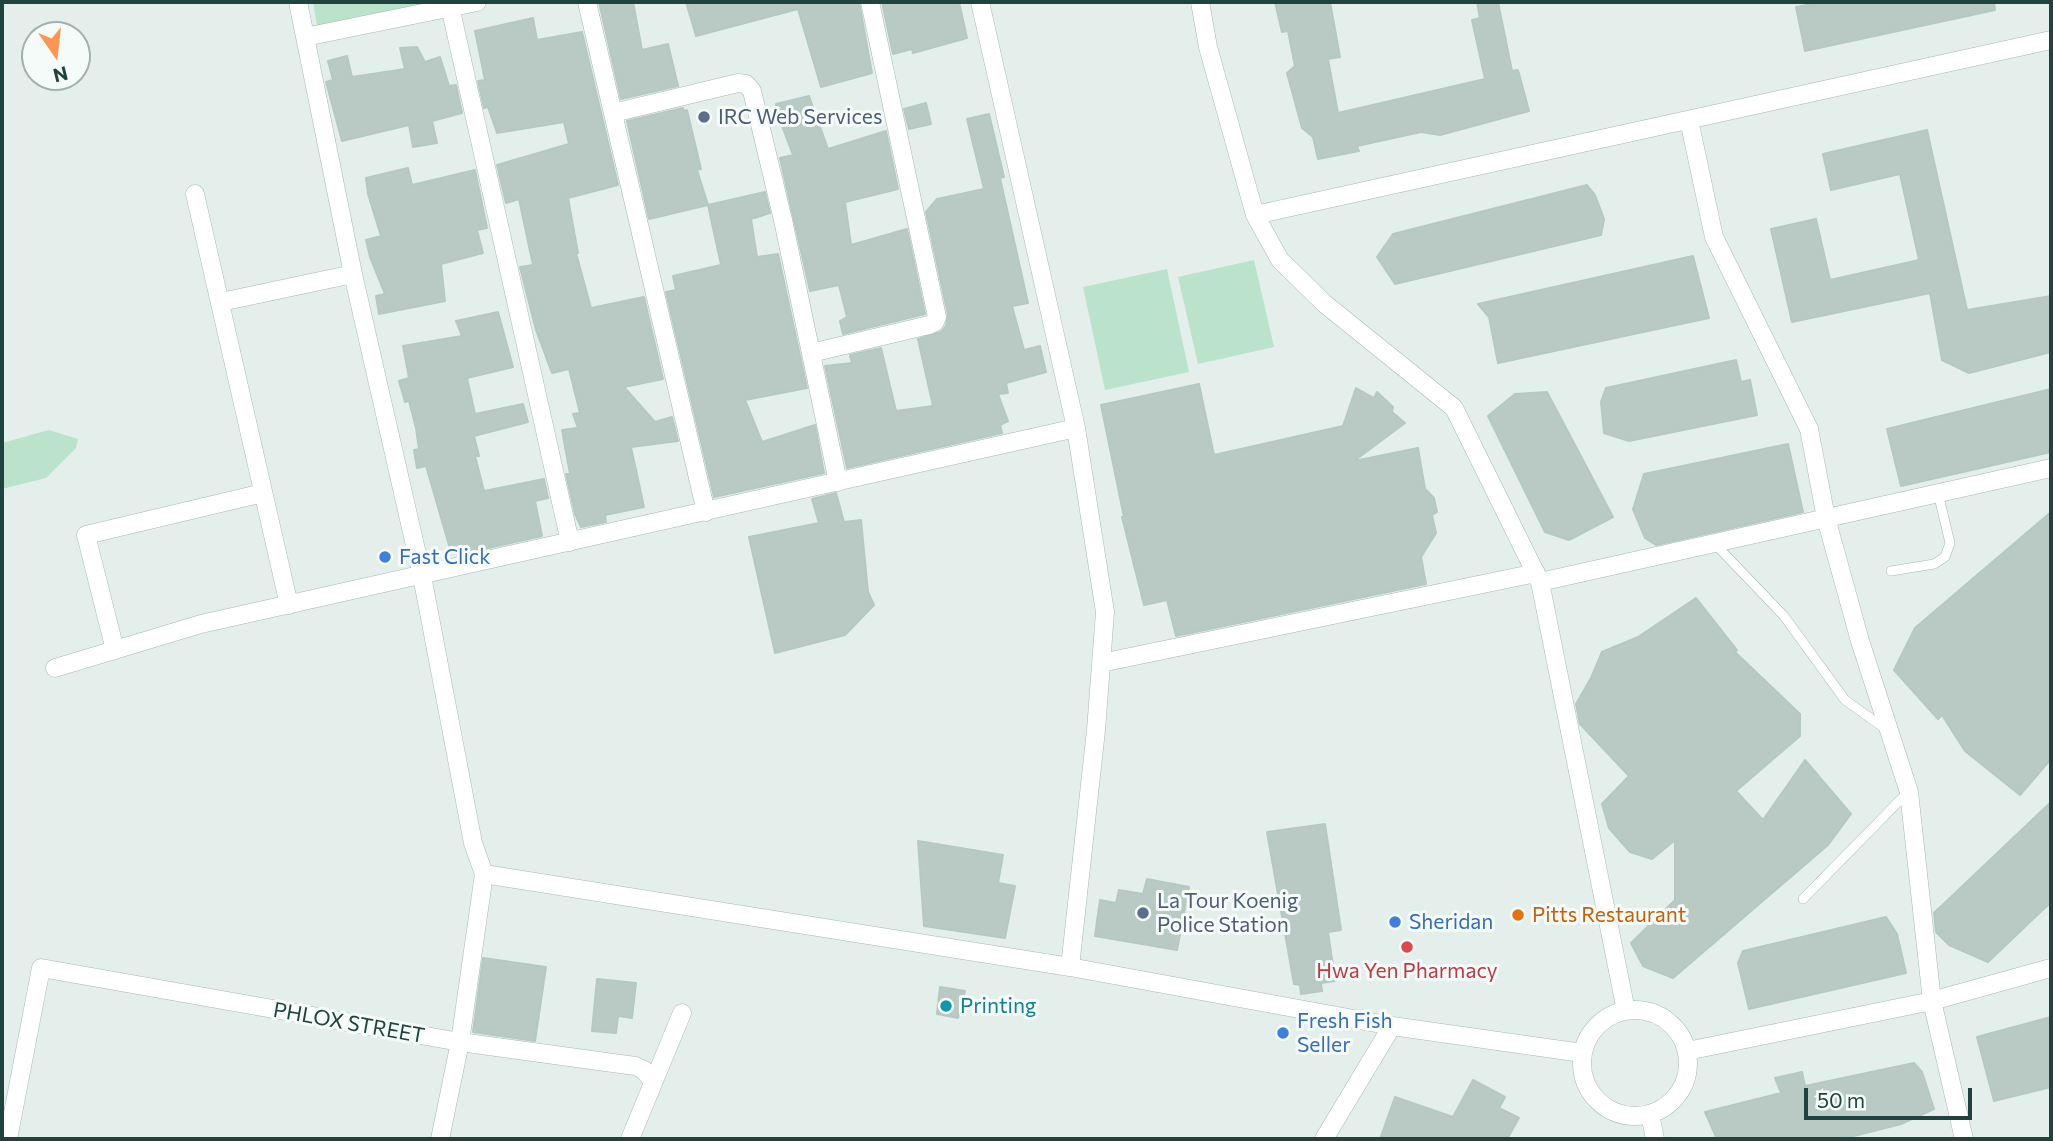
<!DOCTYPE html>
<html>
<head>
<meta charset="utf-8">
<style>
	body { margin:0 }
	#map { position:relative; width:2053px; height:1141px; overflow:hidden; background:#e4efeb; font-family:Commissioner,sans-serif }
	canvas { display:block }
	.frame { position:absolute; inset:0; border:4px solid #21433e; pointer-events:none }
	.north { position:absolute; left:21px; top:21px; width:70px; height:70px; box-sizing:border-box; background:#f5fbf9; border:2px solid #a0b1ae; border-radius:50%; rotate:166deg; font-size:19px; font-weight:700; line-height:28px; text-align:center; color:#21433e }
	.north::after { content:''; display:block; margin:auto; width:24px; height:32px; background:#ff9552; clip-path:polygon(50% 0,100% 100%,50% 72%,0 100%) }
	.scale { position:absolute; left:1804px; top:1088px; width:168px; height:32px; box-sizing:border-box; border:4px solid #21433e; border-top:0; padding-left:9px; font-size:21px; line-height:24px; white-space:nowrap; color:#21433e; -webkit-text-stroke:5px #f5fbf9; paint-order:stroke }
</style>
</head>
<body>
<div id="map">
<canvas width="2053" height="1141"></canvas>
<div class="frame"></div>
<div class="north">N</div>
<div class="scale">50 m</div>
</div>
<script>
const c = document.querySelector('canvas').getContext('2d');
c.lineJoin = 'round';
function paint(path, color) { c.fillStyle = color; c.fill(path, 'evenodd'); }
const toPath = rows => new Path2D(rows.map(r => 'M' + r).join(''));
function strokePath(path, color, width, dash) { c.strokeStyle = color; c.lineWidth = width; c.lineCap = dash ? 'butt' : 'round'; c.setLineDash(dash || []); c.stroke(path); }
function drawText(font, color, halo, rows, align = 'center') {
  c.font = font + ' Commissioner,sans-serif'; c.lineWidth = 6; c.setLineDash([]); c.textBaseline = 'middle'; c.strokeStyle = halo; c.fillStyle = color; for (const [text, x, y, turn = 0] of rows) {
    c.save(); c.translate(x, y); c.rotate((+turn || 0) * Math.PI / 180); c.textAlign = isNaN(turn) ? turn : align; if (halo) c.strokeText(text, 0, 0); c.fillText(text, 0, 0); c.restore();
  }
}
const green = toPath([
	[313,2,433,2,435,8,318,31],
	[1254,260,1274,347,1198,364,1178,277],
	[1167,269,1189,372,1105,390,1083,287],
	[49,430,78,439,76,448,46,478,2,489,2,443]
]);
const building = toPath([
	[599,2,633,2,642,50,668,44,678,86,621,99,599,2],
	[686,2,859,2,872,73,821,87,798,9,696,36,686,2],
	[882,2,959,2,967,38,913,53,912,49,893,54,882,2],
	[1275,2,1330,2,1340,57,1328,59,1338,113,1485,79,1472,20,1480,18,1477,2,1498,2,1512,71,1518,70,1529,111,1440,135,1421,132,1357,146,1359,151,1318,159,1313,137,1302,128,1287,73,1295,66,1288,31,1282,32,1275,2],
	[1822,2,1994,2,1995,10,1805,51,1796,7,1822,2],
	[533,18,537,40,582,32,618,185,568,198,578,253,576,253,591,308,644,297,663,379,624,387,655,422,672,417,678,441,631,447,644,507,605,515,606,522,581,527,575,514,566,474,570,474,562,430,578,428,573,414,580,413,569,369,552,373,536,330,520,267,533,265,519,199,506,203,497,165,569,144,564,122,497,133,488,107,484,108,478,81,485,80,475,31,533,18],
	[417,47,425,62,440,57,449,86,456,85,462,113,432,121,437,143,413,147,409,125,342,141,326,82,333,80,328,61,347,56,352,77,405,69,400,48,417,47],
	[809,96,828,149,886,131,898,189,845,202,851,245,907,229,925,314,843,334,840,321,847,317,839,285,810,291,780,158,793,155,779,118,776,104,809,96],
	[926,103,931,124,909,129,904,109,926,103],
	[683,108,684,111,687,110,701,169,697,170,708,205,649,219,627,121,683,108],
	[989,114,1004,177,1000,178,1028,303,1012,306,1024,350,1040,346,1046,372,1006,383,1008,393,998,394,1008,421,1000,425,1002,433,847,468,825,366,852,363,850,355,881,348,896,411,933,406,918,339,941,332,946,326,948,315,926,212,937,199,984,189,967,119,989,114],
	[1927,130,1967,310,2051,296,2051,352,1969,373,1942,360,1930,293,1792,322,1771,229,1816,219,1830,280,1919,260,1900,174,1831,190,1823,154,1927,130],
	[408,168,412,185,475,170,487,228,477,230,483,253,441,264,445,301,379,314,376,296,385,294,370,257,366,240,381,236,368,194,366,178,408,168],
	[1587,185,1595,195,1604,219,1601,235,1395,284,1377,257,1393,234,1587,185],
	[765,192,770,213,751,219,757,257,778,254,807,388,745,400,762,442,815,425,824,473,714,497,666,292,676,290,673,276,721,265,708,205,765,192],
	[1693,256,1709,318,1498,363,1489,317,1478,304,1693,256],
	[498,312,513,367,467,378,475,414,523,404,528,422,474,436,479,456,475,456,484,491,544,479,548,498,535,501,542,536,457,555,457,551,451,552,426,466,417,468,414,450,419,449,416,428,409,401,405,402,399,381,409,378,403,346,462,336,456,321,498,312],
	[1736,360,1741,382,1750,380,1757,415,1629,441,1604,433,1601,402,1606,388,1736,360],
	[1199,384,1214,455,1343,426,1356,388,1374,398,1377,392,1393,407,1392,412,1405,423,1354,461,1418,448,1425,489,1434,498,1437,512,1432,515,1436,533,1421,557,1426,584,1176,636,1167,600,1144,605,1122,517,1124,517,1101,405,1199,384],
	[2051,389,2051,452,1901,486,1887,429,2051,389],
	[1547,392,1613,517,1569,540,1545,532,1488,416,1515,394,1547,392],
	[1788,444,1803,512,1656,545,1645,538,1633,509,1644,474,1788,444],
	[836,493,844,522,861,520,868,592,874,605,845,635,775,653,749,537,819,523,812,499,836,493],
	[2051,512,2051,759,2020,795,1965,751,1942,715,1938,719,1894,670,1915,628,2051,512],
	[1696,598,1737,650,1735,652,1800,714,1800,736,1736,791,1763,820,1805,760,1851,814,1828,845,1673,978,1643,966,1631,943,1675,900,1675,840,1652,859,1630,852,1609,828,1602,804,1629,776,1580,724,1576,704,1591,678,1602,652,1638,637,1696,598],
	[2051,802,2051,902,1988,962,1949,945,1936,932,1934,913,2051,802],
	[1325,824,1341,930,1328,932,1335,981,1321,983,1322,991,1301,994,1300,985,1294,984,1267,832,1325,824],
	[918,841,1003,855,998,883,1015,886,1005,938,924,926,918,841],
	[1147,879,1189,887,1177,950,1095,936,1100,900,1116,903,1119,890,1143,894,1147,879],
	[1886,917,1897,934,1906,973,1749,1009,1738,963,1743,951,1886,917],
	[483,958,546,967,535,1041,473,1032,483,958],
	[597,979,636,983,632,1018,618,1016,616,1033,592,1031,597,979],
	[940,987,965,991,958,1018,937,1014,940,987],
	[2051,1017,2051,1087,1994,1101,1977,1037,2051,1017],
	[1914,1063,1922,1072,1934,1109,1901,1124,1842,1139,1717,1139,1705,1112,1781,1093,1775,1078,1802,1072,1805,1086,1914,1063],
	[1473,1080,1505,1097,1499,1108,1519,1118,1507,1139,1380,1139,1395,1097,1453,1117,1473,1080]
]);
const service = toPath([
	[1715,544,1784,616,1845,700,1887,730],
	[1891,571,1934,564,1945,557,1950,543,1938,493],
	[1803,899,1907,793]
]);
const minor = toPath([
	[298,2,353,274,422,576,473,843,484,874,460,1042,440,1139],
	[449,2,570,542],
	[587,2,706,512],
	[980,2,1076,428,1105,612,1096,730,1070,967],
	[1200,2,1208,47,1255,215,1280,260,1325,304,1454,408,1540,582,1626,1011],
	[305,37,477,2],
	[613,113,738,83,746,84,752,91,783,220,838,482],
	[1689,120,1714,237,1809,429,1826,518,1860,641,1909,792,1932,1001,1964,1139],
	[195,194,289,605],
	[1255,215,2051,40],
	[221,302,353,274],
	[811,353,929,325,935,322,937,317,870,2],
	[1540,582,2051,468],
	[115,650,86,535,263,493],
	[1101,663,1536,573],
	[55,668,201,624,1076,428],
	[484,874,1070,967,1392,1026,1582,1053],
	'1582 1063a53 53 0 1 1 106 0a53 53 0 1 1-106 0Z',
	[1687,1051,1932,1001,2051,968],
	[1650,1114,1655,1139],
	[8,1139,41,968,460,1042,635,1066,644,1070,653,1082],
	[630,1139,682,1013],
	[1324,1139,1392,1026]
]);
const markers = [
	[704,117,7,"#5c6f8a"],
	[385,557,7,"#3f7fe0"],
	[1143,913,7,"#5c6f8a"],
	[1518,915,7,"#e8710a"],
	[1395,922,7,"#3f7fe0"],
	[1407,947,7,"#e0444e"],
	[946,1006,7,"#0f9aa8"],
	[1283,1033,7,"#3f7fe0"]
];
const serviceNames = [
	["IRC Web Services",718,117],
	["La Tour Koenig",1157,901],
	["Police Station",1157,925]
];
const shopNames = [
	["Fast Click",399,557],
	["Sheridan",1409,922],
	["Fresh Fish",1297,1021],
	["Seller",1297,1045]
];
const foodNames = [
	["Pitts Restaurant",1532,915]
];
const healthNames = [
	["Hwa Yen Pharmacy",1407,971]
];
const cultureNames = [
	["Printing",960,1006]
];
const streetNames = [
	["PHLOX STREET",349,1023,10]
];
paint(green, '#bbe2cb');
paint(building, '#b9cac5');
strokePath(building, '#b5c9c4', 2);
strokePath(service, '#a6b8b4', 10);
strokePath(minor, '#a6b8b4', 19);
strokePath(service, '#fff', 9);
strokePath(minor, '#fff', 18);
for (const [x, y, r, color] of markers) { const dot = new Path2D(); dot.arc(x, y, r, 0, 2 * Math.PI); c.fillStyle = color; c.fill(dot); strokePath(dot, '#f5fbf9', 2.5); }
drawText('21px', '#4e5e75', '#f5fbf9', serviceNames, 'left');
drawText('21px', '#366cbe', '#f5fbf9', shopNames, 'left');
drawText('21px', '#c56008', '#f5fbf9', foodNames, 'left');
drawText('21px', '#be3a42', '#f5fbf9', healthNames);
drawText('21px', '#0d838f', '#f5fbf9', cultureNames, 'left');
drawText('21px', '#21433e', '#f5fbf9', streetNames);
</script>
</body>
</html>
